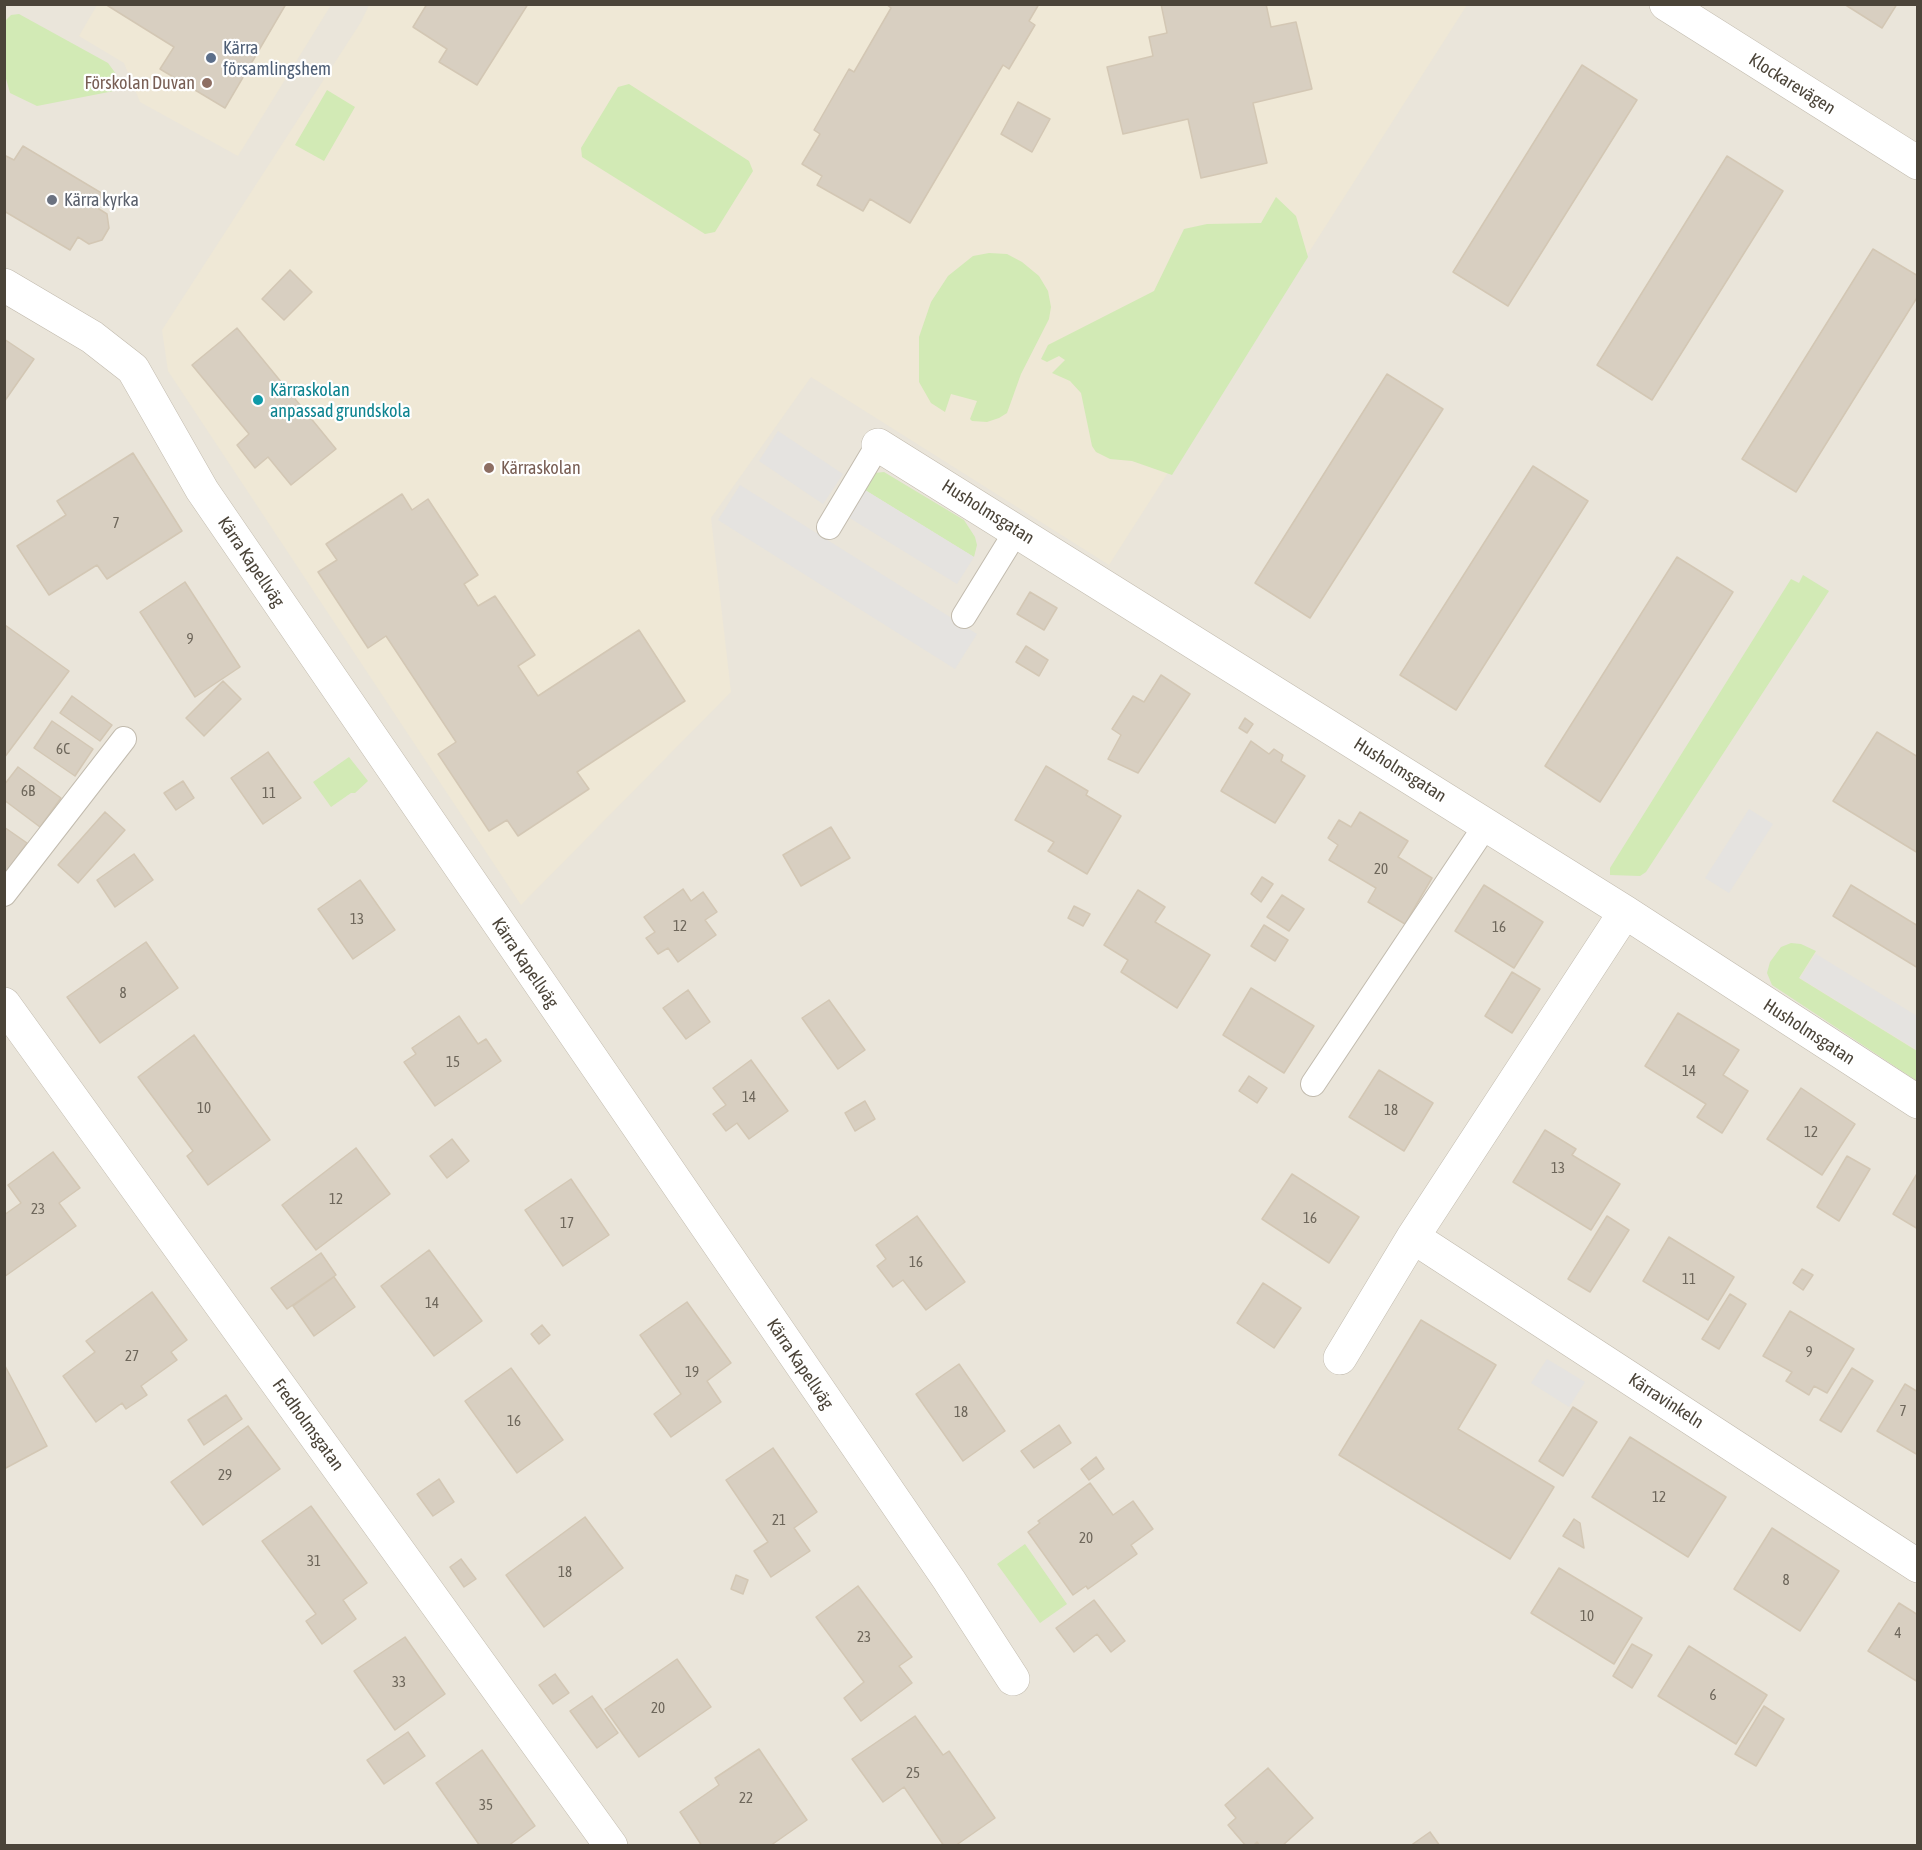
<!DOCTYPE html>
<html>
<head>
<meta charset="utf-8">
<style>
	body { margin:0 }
	#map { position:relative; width:1922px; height:1850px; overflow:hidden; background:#f6f3ec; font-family:"Asap Condensed",sans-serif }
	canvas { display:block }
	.frame { position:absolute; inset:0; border:6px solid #4b4439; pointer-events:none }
</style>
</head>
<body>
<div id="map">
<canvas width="1922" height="1850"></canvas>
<div class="frame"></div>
</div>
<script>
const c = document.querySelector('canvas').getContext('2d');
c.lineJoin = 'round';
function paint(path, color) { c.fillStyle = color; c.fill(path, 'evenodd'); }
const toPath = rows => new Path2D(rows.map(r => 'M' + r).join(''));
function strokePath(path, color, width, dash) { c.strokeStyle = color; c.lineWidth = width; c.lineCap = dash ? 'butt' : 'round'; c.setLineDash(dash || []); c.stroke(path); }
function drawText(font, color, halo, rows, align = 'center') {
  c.font = font + ' "Asap Condensed",sans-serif'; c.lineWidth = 4.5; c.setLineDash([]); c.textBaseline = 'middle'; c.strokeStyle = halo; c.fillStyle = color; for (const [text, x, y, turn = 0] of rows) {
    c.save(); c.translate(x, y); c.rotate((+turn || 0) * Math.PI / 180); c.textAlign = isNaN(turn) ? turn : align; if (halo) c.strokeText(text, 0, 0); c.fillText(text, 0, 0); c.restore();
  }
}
const residential = toPath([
	[5,5,1917,5,1917,1845,5,1845]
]);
const education = toPath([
	[97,5,331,5,238,156,140,102,124,63,79,36],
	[369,5,1467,5,1109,565,811,377,711,518,731,692,521,905,168,371,162,330,361,22]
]);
const green = toPath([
	[19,14,108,63,116,74,117,84,114,91,37,106,10,93,5,75,5,21,11,15],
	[629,84,749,161,753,171,715,232,705,234,582,157,581,148,618,87],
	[327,90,355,107,324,161,295,145],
	[1276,197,1296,216,1308,257,1172,475,1132,461,1110,459,1096,452,1092,446,1081,393,1070,381,1052,373,1065,360,1059,356,1047,362,1041,359,1048,345,1154,291,1184,229,1207,224,1261,223],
	[989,253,1007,254,1022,262,1039,276,1048,291,1051,307,1049,319,1021,374,1007,413,999,418,987,422,972,421,970,419,977,401,951,394,945,412,931,403,919,382,919,337,931,302,948,276,973,256],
	[884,472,964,520,975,537,977,545,974,557,865,490,874,473],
	[1803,575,1829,591,1646,872,1640,876,1610,875,1610,868,1791,579,1799,583],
	[349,757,368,781,355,793,351,793,331,807,313,782],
	[1791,943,1801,944,1816,951,1799,978,1917,1051,1917,1081,1772,985,1767,973,1770,962,1781,947],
	[1025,1544,1067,1604,1040,1623,997,1564]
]);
const parking = toPath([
	[778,431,843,474,823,504,759,461],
	[740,485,977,634,955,669,718,520],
	[865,490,974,557,957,584,848,517],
	[1749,809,1773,824,1729,893,1705,878],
	[1816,954,1917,1016,1917,1050,1800,978],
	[1547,1359,1585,1382,1569,1407,1531,1383]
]);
const building = toPath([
	[105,4,286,4,225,108,160,69,174,47,105,4],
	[427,4,528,4,477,85,439,62,447,49,413,27,427,4],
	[1039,4,1029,21,1035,25,1009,69,1003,65,910,223,870,199,863,211,817,185,822,176,802,164,820,134,814,130,849,69,854,72,891,8,886,4,1039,4],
	[1161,4,1266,4,1271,27,1296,22,1312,89,1253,103,1267,163,1201,178,1188,119,1123,134,1107,67,1153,56,1149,37,1167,33,1161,4],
	[1844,4,1897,4,1882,28,1844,4],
	[1582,65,1637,100,1508,306,1453,272,1582,65],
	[1018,102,1050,119,1032,152,1001,134,1018,102],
	[23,146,103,194,96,207,107,214,109,228,102,240,89,244,78,237,70,250,4,211,4,155,14,160,23,146],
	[1727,156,1783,191,1652,400,1597,365,1727,156],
	[1873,249,1918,276,1918,296,1796,492,1742,459,1873,249],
	[290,270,312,292,284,320,262,299,290,270],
	[237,328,336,449,291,485,268,457,255,468,237,445,249,434,192,365,237,328],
	[4,339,34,359,4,402,4,339],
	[1387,374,1443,409,1310,618,1255,583,1387,374],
	[133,453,182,531,107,579,97,565,49,595,17,546,66,515,57,501,133,453],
	[1533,466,1588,501,1456,710,1400,675,1533,466],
	[402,494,412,510,428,499,478,575,464,584,478,606,495,596,535,655,518,666,538,696,639,630,685,701,577,772,589,789,518,836,507,820,489,831,438,754,456,742,386,636,368,648,318,572,337,560,326,544,402,494],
	[1677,557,1733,592,1600,802,1545,766,1677,557],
	[185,582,240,667,195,697,140,612,185,582],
	[1030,592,1057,608,1044,630,1017,614,1030,592],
	[5,625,69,671,4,758,4,625,5,625],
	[1026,646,1048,660,1039,676,1016,662,1026,646],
	[1161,675,1190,694,1138,773,1108,759,1121,735,1112,729,1133,696,1144,702,1161,675],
	[223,681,241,699,204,736,186,718,223,681],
	[72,696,112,725,100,741,60,713,72,696],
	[1245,718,1253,724,1247,733,1239,728,1245,718],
	[52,721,93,749,75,776,34,748,52,721],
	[1877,732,1918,757,1918,853,1833,801,1877,732],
	[1251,741,1269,754,1274,749,1283,755,1281,761,1305,776,1275,823,1221,791,1251,741],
	[268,752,301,798,263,824,231,778,268,752],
	[1046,766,1088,791,1086,795,1121,816,1087,874,1048,851,1054,842,1015,820,1046,766],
	[18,767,61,798,40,827,4,800,4,785,18,767],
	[183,781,194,798,176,810,164,793,183,781],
	[105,812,125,830,78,883,58,865,105,812],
	[1360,812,1408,841,1398,857,1432,878,1405,924,1368,902,1376,888,1329,860,1338,845,1328,838,1339,820,1351,827,1360,812],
	[4,827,27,843,6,872,4,871,4,827],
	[831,827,850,858,801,886,783,855,831,827],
	[134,854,153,880,115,907,97,880,134,854],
	[1262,877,1273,884,1261,902,1251,894,1262,877],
	[360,880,395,930,353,959,318,909,360,880],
	[1484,885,1543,922,1514,968,1455,931,1484,885],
	[1851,885,1918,926,1918,968,1833,916,1851,885],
	[683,889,691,901,703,892,717,912,705,920,716,935,678,962,668,948,658,954,646,938,655,932,644,917,683,889],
	[1138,890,1165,907,1155,922,1210,955,1177,1008,1121,972,1128,960,1104,945,1138,890],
	[1282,895,1304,909,1289,931,1267,917,1282,895],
	[1074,906,1090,914,1083,926,1068,918,1074,906],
	[1264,925,1288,940,1275,961,1251,946,1264,925],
	[146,942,178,988,100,1043,67,997,146,942],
	[1512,972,1540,989,1512,1033,1485,1016,1512,972],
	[1251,988,1314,1026,1284,1073,1223,1035,1251,988],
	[688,990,710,1022,686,1039,663,1008,688,990],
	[829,1000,865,1050,838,1069,802,1018,829,1000],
	[1678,1013,1739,1050,1723,1075,1748,1091,1722,1133,1697,1117,1706,1104,1645,1066,1678,1013],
	[459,1016,478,1044,486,1039,501,1061,435,1106,404,1062,416,1054,412,1048,459,1016],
	[194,1035,270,1140,208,1185,187,1156,193,1151,138,1077,194,1035],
	[751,1060,788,1111,749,1139,737,1123,726,1131,713,1114,726,1105,713,1088,751,1060],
	[1379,1070,1433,1103,1404,1151,1349,1117,1379,1070],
	[1249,1076,1267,1088,1257,1103,1239,1091,1249,1076],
	[1801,1088,1855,1124,1822,1175,1767,1139,1801,1088],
	[865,1101,875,1119,855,1131,845,1113,865,1101],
	[1545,1130,1576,1149,1572,1155,1620,1184,1591,1230,1513,1182,1545,1130],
	[452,1139,469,1161,447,1178,430,1156,452,1139],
	[356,1148,390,1194,316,1250,282,1205,356,1148],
	[53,1152,80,1188,59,1203,76,1226,4,1277,4,1215,21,1203,8,1185,53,1152],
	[1847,1156,1870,1169,1839,1221,1817,1207,1847,1156],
	[1918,1172,1918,1229,1893,1214,1918,1172],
	[1292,1174,1359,1217,1329,1263,1262,1219,1292,1174],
	[571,1179,609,1235,563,1266,525,1210,571,1179],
	[917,1216,965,1282,926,1310,903,1280,893,1287,877,1266,886,1259,876,1245,917,1216],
	[1607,1216,1629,1230,1590,1292,1568,1279,1607,1216],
	[1669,1237,1734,1277,1708,1320,1643,1281,1669,1237],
	[429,1250,482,1321,434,1356,381,1286,429,1250],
	[321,1253,336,1275,287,1309,271,1288,321,1253],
	[1802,1269,1813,1275,1803,1290,1793,1283,1802,1269],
	[334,1277,355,1307,314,1336,293,1306,334,1277],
	[1263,1283,1301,1308,1274,1348,1237,1323,1263,1283],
	[152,1292,187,1340,171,1352,177,1360,141,1386,147,1395,126,1409,122,1403,96,1422,63,1376,95,1352,86,1341,152,1292],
	[1730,1294,1746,1304,1719,1349,1702,1339,1730,1294],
	[687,1302,731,1363,707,1381,721,1402,671,1437,654,1414,681,1394,640,1335,687,1302],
	[1790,1311,1854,1349,1827,1393,1814,1386,1809,1395,1786,1381,1792,1372,1763,1356,1790,1311],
	[1421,1320,1496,1365,1458,1429,1554,1487,1510,1559,1339,1455,1421,1320],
	[542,1325,550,1335,539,1344,531,1334,542,1325],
	[4,1364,47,1446,4,1469,4,1364],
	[959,1364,1005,1431,963,1461,916,1394,959,1364],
	[511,1368,563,1440,517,1473,465,1401,511,1368],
	[1852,1368,1873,1381,1841,1432,1820,1420,1852,1368],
	[1905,1384,1918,1392,1918,1455,1877,1431,1905,1384],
	[226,1395,242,1419,204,1445,188,1420,226,1395],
	[1573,1407,1597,1422,1563,1476,1539,1461,1573,1407],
	[1059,1425,1071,1443,1034,1468,1021,1451,1059,1425],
	[248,1426,280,1469,203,1525,171,1482,248,1426],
	[1630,1437,1726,1497,1688,1557,1592,1497,1630,1437],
	[773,1448,817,1512,794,1528,810,1551,771,1577,754,1551,768,1542,726,1480,773,1448],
	[1096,1457,1104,1469,1089,1480,1081,1469,1096,1457],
	[439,1479,454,1502,433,1516,417,1494,439,1479],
	[1090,1483,1113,1515,1133,1501,1153,1529,1131,1545,1137,1554,1088,1589,1086,1586,1073,1595,1028,1532,1040,1523,1038,1521,1090,1483],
	[311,1506,367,1583,343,1600,356,1619,322,1644,306,1621,316,1614,262,1541,311,1506],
	[585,1517,623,1568,544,1627,506,1575,585,1517],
	[1574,1519,1580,1523,1584,1548,1563,1536,1574,1519],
	[1772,1528,1839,1571,1800,1631,1734,1589,1772,1528],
	[461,1559,476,1579,464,1587,450,1567,461,1559],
	[1559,1568,1642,1618,1614,1664,1531,1613,1559,1568],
	[736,1575,748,1580,743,1594,731,1589,736,1575],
	[858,1586,912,1657,899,1666,912,1683,861,1721,844,1698,864,1682,816,1617,858,1586],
	[1094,1600,1125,1641,1111,1652,1097,1634,1074,1652,1056,1628,1094,1600],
	[1899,1603,1918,1615,1918,1682,1868,1651,1899,1603],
	[405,1637,445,1694,395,1730,354,1671,405,1637],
	[1632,1644,1652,1655,1632,1688,1613,1676,1632,1644],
	[1689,1646,1767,1695,1736,1744,1658,1696,1689,1646],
	[677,1659,711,1707,639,1757,605,1709,677,1659],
	[555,1674,569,1693,553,1704,539,1685,555,1674],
	[592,1696,618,1733,597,1748,570,1711,592,1696],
	[1764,1706,1784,1719,1756,1766,1735,1754,1764,1706],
	[915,1716,943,1755,949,1751,995,1818,955,1846,944,1846,904,1787,883,1802,852,1759,915,1716],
	[408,1732,425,1756,384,1784,367,1760,408,1732],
	[759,1749,807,1820,770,1846,702,1846,680,1812,719,1785,715,1778,759,1749],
	[482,1750,535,1826,508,1846,480,1846,436,1783,482,1750],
	[1268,1768,1313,1818,1282,1846,1260,1846,1257,1842,1253,1846,1246,1846,1228,1825,1236,1818,1225,1805,1268,1768],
	[1430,1832,1440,1846,1410,1846,1430,1832]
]);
const lane = toPath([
	[829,527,878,445],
	[964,616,1017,530],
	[4,894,124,739],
	[1313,1084,1486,825]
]);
const street = toPath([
	[1666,4,1918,163],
	[4,285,92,337,133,369,202,490,949,1580,1013,1679],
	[878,445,1625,912,1918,1102],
	[4,1004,611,1846],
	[1413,1237,1918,1566],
	[1340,1358,1413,1237,1625,912]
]);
const markers = [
	[211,58,6,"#5c6f8a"],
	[207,83,6,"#8d6e63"],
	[52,200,6,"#6b7280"],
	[258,400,6,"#0f9aa8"],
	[489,468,6,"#8d6e63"]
];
const numberNames = [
	["7",116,523],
	["9",190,639],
	["6C",63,749],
	["6B",28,791],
	["11",269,793],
	["20",1381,869],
	["13",357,919],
	["12",680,926],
	["16",1499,927],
	["8",123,993],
	["15",453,1062],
	["14",1689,1071],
	["14",749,1097],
	["10",204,1108],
	["18",1391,1110],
	["12",1811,1132],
	["13",1558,1168],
	["12",336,1199],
	["23",38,1209],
	["16",1310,1218],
	["17",567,1223],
	["16",916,1262],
	["11",1689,1279],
	["14",432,1303],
	["9",1809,1352],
	["27",132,1356],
	["19",692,1372],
	["7",1903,1411],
	["18",961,1412],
	["16",514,1421],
	["29",225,1475],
	["12",1659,1497],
	["21",779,1520],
	["20",1086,1538],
	["31",314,1561],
	["18",565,1572],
	["8",1786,1580],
	["10",1587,1616],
	["4",1898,1633],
	["23",864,1637],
	["33",399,1682],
	["6",1713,1695],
	["20",658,1708],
	["25",913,1773],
	["22",746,1798],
	["35",486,1805]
];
const serviceNames = [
	["Kärra",223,48],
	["församlingshem",223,69]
];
const educationNames = [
	["Förskolan Duvan",195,83],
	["Kärraskolan",501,468,"left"]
];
const streetNames = [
	["Klockarevägen",1792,84,32],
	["Husholmsgatan",988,512,32],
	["Kärra Kapellväg",251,562,56],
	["Husholmsgatan",1400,770,32],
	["Kärra Kapellväg",525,963,56],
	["Husholmsgatan",1809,1032,33],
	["Kärra Kapellväg",800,1364,56],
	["Kärravinkeln",1666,1401,33],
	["Fredholmsgatan",308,1425,54]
];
const worshipNames = [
	["Kärra kyrka",64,200]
];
const cultureNames = [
	["Kärraskolan",270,390],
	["anpassad grundskola",270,411]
];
paint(residential, '#eae5da');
paint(education, '#efe8d6');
paint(green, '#d2eab5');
paint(parking, '#e5e3e0');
paint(building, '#d8cfc1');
strokePath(building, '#d3c7b4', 1.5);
strokePath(lane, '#c2bbae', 26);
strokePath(street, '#c2bbae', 34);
strokePath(lane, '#fff', 24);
strokePath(street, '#fff', 33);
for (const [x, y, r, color] of markers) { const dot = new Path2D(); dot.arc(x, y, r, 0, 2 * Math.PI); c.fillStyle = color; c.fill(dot); strokePath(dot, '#fff', 2); }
drawText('15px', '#6e675b', null, numberNames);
drawText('18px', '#4e5e75', '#fff', serviceNames, 'left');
drawText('18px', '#785e54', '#fff', educationNames, 'right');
drawText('18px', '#4b4439', '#fff', streetNames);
drawText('18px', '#5b616d', '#fff', worshipNames, 'left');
drawText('18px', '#0d838f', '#fff', cultureNames, 'left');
</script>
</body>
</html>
